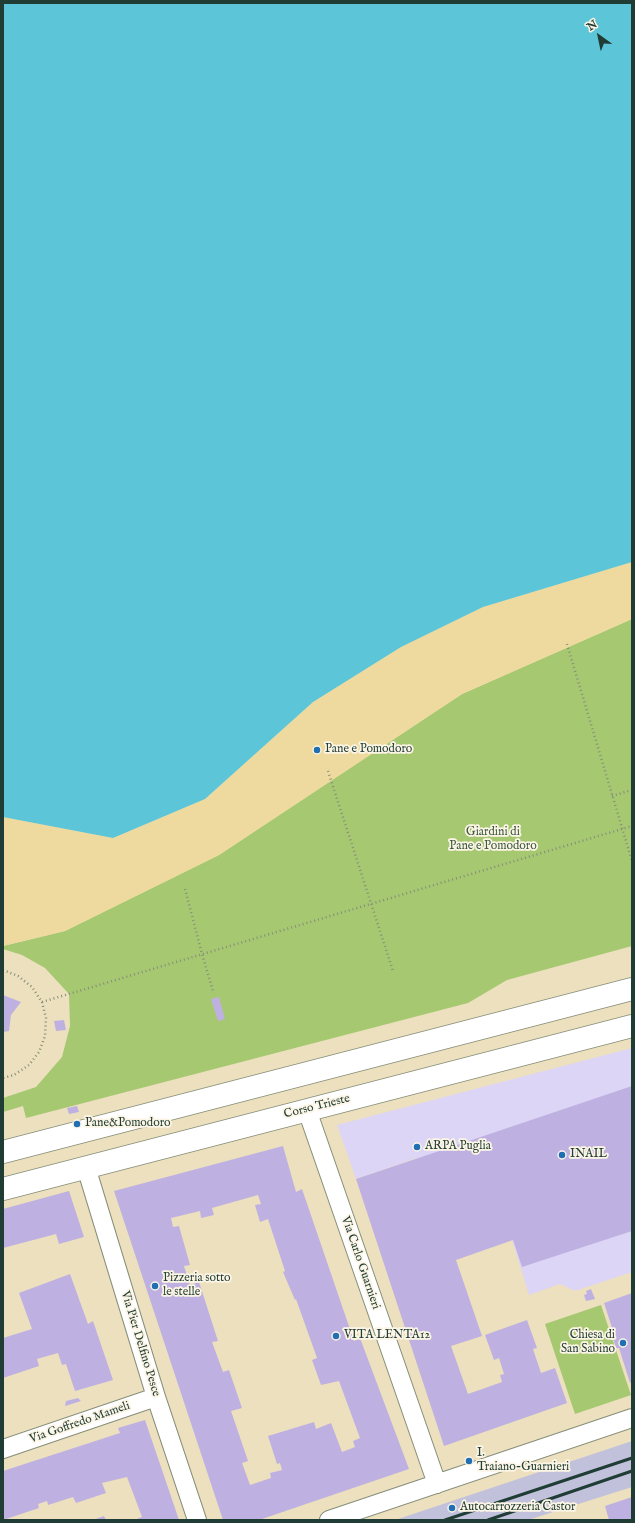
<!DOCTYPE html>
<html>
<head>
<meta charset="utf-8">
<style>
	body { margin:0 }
	#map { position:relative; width:635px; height:1523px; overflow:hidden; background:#ece0be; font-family:"IM FELL English",serif }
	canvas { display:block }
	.frame { position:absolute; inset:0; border:4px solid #1f3d34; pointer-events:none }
	.north { position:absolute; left:579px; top:16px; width:40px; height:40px; -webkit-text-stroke:3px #fcf5e5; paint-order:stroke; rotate:327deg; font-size:11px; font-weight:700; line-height:16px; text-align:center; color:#1f3d34 }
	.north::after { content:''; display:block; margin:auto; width:14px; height:18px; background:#1f3d34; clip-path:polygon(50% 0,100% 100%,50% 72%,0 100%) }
</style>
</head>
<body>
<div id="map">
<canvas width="635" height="1523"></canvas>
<div class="frame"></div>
<div class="north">N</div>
</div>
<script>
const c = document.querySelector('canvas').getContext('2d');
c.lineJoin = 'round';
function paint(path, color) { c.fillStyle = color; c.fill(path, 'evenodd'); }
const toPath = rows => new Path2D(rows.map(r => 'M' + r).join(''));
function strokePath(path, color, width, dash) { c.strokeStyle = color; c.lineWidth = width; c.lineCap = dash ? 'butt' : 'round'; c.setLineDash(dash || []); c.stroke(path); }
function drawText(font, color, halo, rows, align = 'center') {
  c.font = font + ' "IM FELL English",serif'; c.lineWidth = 3.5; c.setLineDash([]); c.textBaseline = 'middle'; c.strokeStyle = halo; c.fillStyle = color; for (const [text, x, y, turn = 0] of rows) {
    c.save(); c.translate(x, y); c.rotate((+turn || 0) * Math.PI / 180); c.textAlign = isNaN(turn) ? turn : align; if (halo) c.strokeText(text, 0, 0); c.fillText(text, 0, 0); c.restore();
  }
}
const built = toPath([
	[632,1048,632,1272,575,1291,560,1284,529,1295,497,1190,430,1197,417,1158,356,1179,337,1125]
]);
const industrial = toPath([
	[632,1441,632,1487,528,1520,395,1520]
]);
const green = toPath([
	[632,619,632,946,507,980,468,1003,26,1118,23,1106,3,1112,3,1098,36,1087,62,1057,70,1026,69,994,45,968,22,955,3,949,3,946,65,931,219,855,462,694],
	[601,1305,631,1395,575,1414,545,1324]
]);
const sand = toPath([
	[632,562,632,619,462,694,219,855,65,931,3,946,3,817,113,838,205,799,313,702,401,647,483,607]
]);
const water = toPath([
	[3,3,632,3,632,562,483,607,401,647,313,702,205,799,113,838,3,817]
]);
const building = toPath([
	[3,995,21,1002,11,1015,9,1031,3,1032],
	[219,997,225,1019,218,1021,211,999],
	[64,1020,66,1030,56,1031,54,1021],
	[632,1086,632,1231,522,1267,513,1240,456,1260,482,1336,451,1346,468,1394,502,1382,500,1375,504,1374,499,1358,494,1360,485,1335,527,1320,537,1348,533,1349,541,1373,555,1368,567,1403,444,1446,356,1179],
	[77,1106,79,1112,69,1114,67,1108],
	[283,1146,296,1192,302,1189,354,1341,360,1338,409,1469,259,1520,223,1520,114,1191],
	[258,1195,261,1204,255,1205,260,1222,268,1219,285,1271,283,1272,295,1300,296,1299,317,1358,312,1360,321,1385,339,1381,360,1438,353,1441,355,1447,342,1452,331,1423,316,1429,314,1422,268,1436,277,1464,280,1463,282,1470,270,1473,271,1478,250,1485,242,1463,248,1461,231,1411,242,1408,229,1370,223,1372,212,1342,218,1341,199,1282,190,1285,184,1266,190,1265,179,1226,173,1227,171,1218,200,1211,201,1218,214,1215,212,1208],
	[69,1191,84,1237,59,1244,56,1234,3,1248,3,1209],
	[70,1274,88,1324,93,1321,113,1380,75,1391,66,1364,62,1365,58,1353,37,1359,39,1366,3,1378,3,1338,32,1329,19,1293],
	[591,1289,595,1299,586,1301,584,1295,587,1294,586,1291],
	[632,1293,632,1382,630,1383,619,1348,616,1348,613,1338,615,1337,604,1303],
	[78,1398,81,1401,65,1406,66,1401],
	[145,1420,179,1520,134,1520,142,1517,127,1477,102,1483,106,1493,76,1503,73,1497,48,1505,47,1501,38,1504,39,1508,3,1520,3,1471,120,1433,118,1428],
	[632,1497,632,1520,609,1520,605,1506],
	[104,1516,106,1520,93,1520]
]);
const path = toPath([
	[567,644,632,861],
	[328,771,393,971],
	[612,796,632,790],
	[185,889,202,954,213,991],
	[3,970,18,976,32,987,42,1002,46,1018,45,1036,39,1052,29,1065,14,1075,3,1078],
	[42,1002,632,826]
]);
const street = toPath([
	[307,1110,437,1484],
	[86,1167,156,1397,197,1520],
	[3,1449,156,1397],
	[329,1520,632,1418]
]);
const secondary = toPath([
	[3,1152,632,989],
	[3,1189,632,1026]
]);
const rail = toPath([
	[445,1520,632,1458],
	[488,1520,632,1471]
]);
const markers = [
	[317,750,4,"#1f6fb2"],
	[77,1124,4,"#1f6fb2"],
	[417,1147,4,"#1f6fb2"],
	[562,1155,4,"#1f6fb2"],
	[155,1286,4,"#1f6fb2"],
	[336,1336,4,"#1f6fb2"],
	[623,1343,4,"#1f6fb2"],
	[469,1461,4,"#1f6fb2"],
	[452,1508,4,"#1f6fb2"]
];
const poiNames = [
	["Pane e Pomodoro",325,750],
	["Pane&Pomodoro",85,1124],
	["ARPA Puglia",425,1147],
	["INAIL",570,1155],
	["Pizzeria sotto",163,1279],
	["le stelle",163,1293],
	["VITA LENTA12",344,1336],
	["Chiesa di",615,1336,"right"],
	["San Sabino",615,1350,"right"],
	["I.",477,1454],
	["Traiano-Guarnieri",477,1468],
	["Autocarrozzeria Castor",460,1508]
];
const parkNames = [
	["Giardini di",493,833],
	["Pane e Pomodoro",493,847]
];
const streetNames = [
	["Corso Trieste",317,1107,-14],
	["Via Carlo Guarnieri",360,1263,71],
	["Via Pier Delfino Pesce",140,1344,73],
	["Via Goffredo Mameli",80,1423,-19]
];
paint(built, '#ddd5f6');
paint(industrial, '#c2c1dc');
paint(green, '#a6c871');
paint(sand, '#eeda9e');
paint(water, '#5cc5d7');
paint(building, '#beb1e1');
strokePath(street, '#868e79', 20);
strokePath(secondary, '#868e79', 24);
strokePath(path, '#868e79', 2.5, [1, 3]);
strokePath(street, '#fff', 18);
strokePath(secondary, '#fff', 22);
strokePath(rail, '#1f3d34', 3);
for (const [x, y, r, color] of markers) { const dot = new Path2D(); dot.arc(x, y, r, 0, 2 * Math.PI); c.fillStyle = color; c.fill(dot); strokePath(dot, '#fcf5e5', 1.5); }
drawText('12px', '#1f3d34', '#fcf5e5', poiNames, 'left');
drawText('12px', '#3a5940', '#fcf5e5', parkNames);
drawText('12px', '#1f3d34', '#fcf5e5', streetNames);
</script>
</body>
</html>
